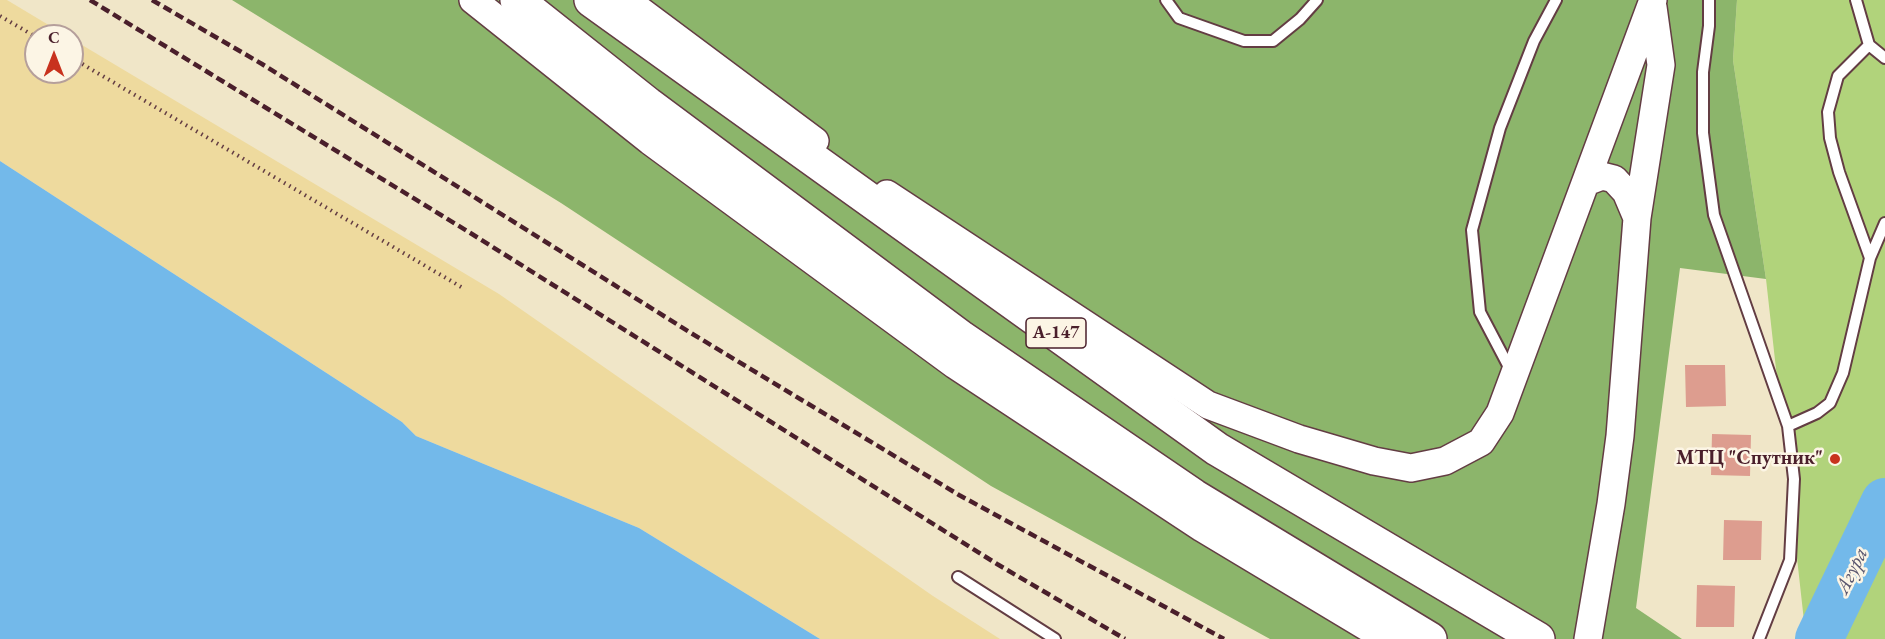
<!DOCTYPE html>
<html>
<head>
<meta charset="utf-8">
<style>
	body { margin:0 }
	#map { position:relative; width:1885px; height:639px; overflow:hidden; background:#f0e6c8; font-family:"EB Garamond",serif }
	canvas { display:block }
	.north { position:absolute; left:24px; top:24px; width:60px; height:60px; box-sizing:border-box; background:#fcf5e5; border:2px solid #b59f9b; border-radius:50%; rotate:0deg; font-size:16px; font-weight:700; line-height:24px; text-align:center; color:#4a1f2b }
	.north::after { content:''; display:block; margin:auto; width:21px; height:27px; background:#c8321e; clip-path:polygon(50% 0,100% 100%,50% 72%,0 100%) }
</style>
</head>
<body>
<div id="map">
<canvas width="1885" height="639"></canvas>
<div class="north">С</div>
</div>
<script>
const c = document.querySelector('canvas').getContext('2d');
c.lineJoin = 'round';
function paint(path, color) { c.fillStyle = color; c.fill(path, 'evenodd'); }
const toPath = rows => new Path2D(rows.map(r => 'M' + r).join(''));
function strokePath(path, color, width, dash) { c.strokeStyle = color; c.lineWidth = width; c.lineCap = dash ? 'butt' : 'round'; c.setLineDash(dash || []); c.stroke(path); }
function drawText(font, color, halo, rows, align = 'center') {
  c.font = font + ' "EB Garamond",serif'; c.lineWidth = 5; c.setLineDash([]); c.textBaseline = 'middle'; c.strokeStyle = halo; c.fillStyle = color; for (const [text, x, y, turn = 0] of rows) {
    c.save(); c.translate(x, y); c.rotate((+turn || 0) * Math.PI / 180); c.textAlign = isNaN(turn) ? turn : align; if (halo) c.strokeText(text, 0, 0); c.fillText(text, 0, 0); c.restore();
  }
}
const green = toPath([
	[1737,0,1885,0,1885,639,1806,639,1766,279,1733,60]
]);
const forest = toPath([
	[232,0,1737,0,1733,60,1766,279,1680,268,1636,608,1682,639,1270,639,991,486,561,203]
]);
const sand = toPath([
	[0,0,7,0,67,36,36,36,36,72,72,72,72,39,499,294,933,596,1000,639,820,639,639,528,416,436,402,422,0,161]
]);
const water = toPath([
	[0,161,402,422,416,436,639,528,820,639,0,639]
]);
const river = toPath([
	[1819,639,1885,502]
]);
const building = toPath([
	[1685,365,1725,365,1726,406,1686,407],
	[1712,434,1751,435,1750,476,1711,475],
	[1724,520,1762,521,1761,560,1723,560],
	[1697,585,1735,586,1734,627,1696,627]
]);
const path = toPath([
	[0,16,36,37],
	[72,58,463,288]
]);
const service = toPath([
	[1166,0,1179,18,1244,41,1273,41,1300,19,1317,0],
	[1709,0,1709,26,1703,72,1703,133,1714,215,1788,426,1794,479,1790,560,1759,639],
	[1856,0,1869,45,1885,58],
	[1869,45,1838,76,1828,112,1830,138,1839,172,1870,258],
	[1511,371,1480,312,1472,230,1500,128,1534,41,1556,0],
	[1788,426,1817,413,1830,403,1843,373,1870,258,1885,223],
	[958,577,1055,639]
]);
const tertiary = toPath([
	[473,0,650,141,955,365,1202,528,1387,639],
	[626,0,815,141],
	[1586,182,1602,176,1614,179,1626,192,1637,218],
	[887,194,1208,405,1299,439,1374,461,1411,468,1445,461,1481,442,1500,413,1653,0],
	[1588,639,1611,504,1620,436,1637,218,1661,65,1653,7]
]);
const primary = toPath([
	[517,0,648,104,962,338,1194,496,1430,639],
	[591,0,1217,449,1538,639]
]);
const rail = toPath([
	[90,0,472,234,997,564,1125,639],
	[152,0,262,64,691,333,959,495,1224,639]
]);
const markers = [
	[1835,459,6,"#c8321e"]
];
const shields = [
	[1056,333,60]
];
const shieldNames = [
	["А-147",1056,333]
];
const poiNames = [
	["МТЦ \"Спутник\"",1823,459]
];
const waterNames = [
	["Агура",1852,571,-64]
];
paint(green, '#b1d37b');
paint(forest, '#8cb56b');
paint(sand, '#eeda9e');
paint(water, '#73b9ea');
strokePath(river, '#73b9ea', 48);
paint(building, '#dd9d8f');
strokePath(service, '#633d43', 14);
strokePath(tertiary, '#633d43', 30);
strokePath(primary, '#633d43', 36);
strokePath(path, '#633d43', 4, [1.5, 4.5]);
strokePath(service, '#fff', 10);
strokePath(tertiary, '#fff', 27);
strokePath(primary, '#fff', 33);
strokePath(rail, '#4a1f2b', 4.5, [9, 4.5]);
for (const [x, y, r, color] of markers) { const dot = new Path2D(); dot.arc(x, y, r, 0, 2 * Math.PI); c.fillStyle = color; c.fill(dot); strokePath(dot, '#fcf5e5', 2); }
for (const [x, y, w] of shields) { const box = new Path2D(); box.roundRect(x - w / 2, y - 15, w, 30, 4.5); c.fillStyle = '#fcf5e5'; c.fill(box); strokePath(box, '#4a1f2b', 1.5); }
drawText('bold 18px', '#4a1f2b', null, shieldNames);
drawText('bold 20px', '#4a1f2b', '#fcf5e5', poiNames, 'right');
drawText('italic 21px', '#58556e', '#fcf5e5', waterNames);
</script>
</body>
</html>
